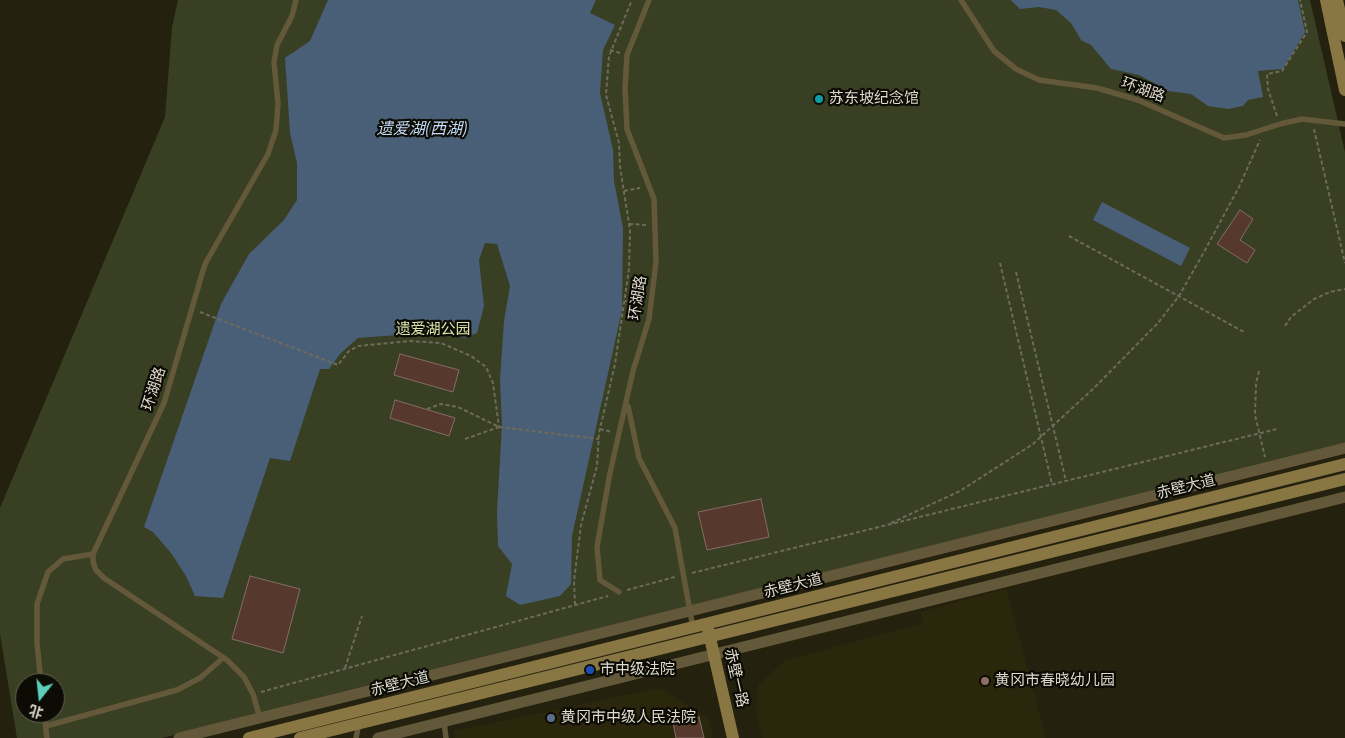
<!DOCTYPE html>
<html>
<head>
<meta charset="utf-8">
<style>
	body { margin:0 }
	#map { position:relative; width:1345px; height:738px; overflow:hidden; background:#24210f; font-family:Montserrat,"Noto Sans SC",sans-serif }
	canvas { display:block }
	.north { position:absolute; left:15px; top:673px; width:50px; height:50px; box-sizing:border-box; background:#0c0b04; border:1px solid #605f56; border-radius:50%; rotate:196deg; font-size:14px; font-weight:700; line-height:20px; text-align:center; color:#dedcd0 }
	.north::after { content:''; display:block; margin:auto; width:18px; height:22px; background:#5ccebb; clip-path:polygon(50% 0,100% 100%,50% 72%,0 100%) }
</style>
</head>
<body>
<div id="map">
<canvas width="1345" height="738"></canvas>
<div class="north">北</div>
</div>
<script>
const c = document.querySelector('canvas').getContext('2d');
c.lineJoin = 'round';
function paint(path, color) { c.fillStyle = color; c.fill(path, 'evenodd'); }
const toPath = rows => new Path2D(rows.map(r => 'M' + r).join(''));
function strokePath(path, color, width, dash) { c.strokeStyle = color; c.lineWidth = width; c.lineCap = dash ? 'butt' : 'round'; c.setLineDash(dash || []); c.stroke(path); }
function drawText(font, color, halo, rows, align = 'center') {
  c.font = font + ' Montserrat,"Noto Sans SC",sans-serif'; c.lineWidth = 4.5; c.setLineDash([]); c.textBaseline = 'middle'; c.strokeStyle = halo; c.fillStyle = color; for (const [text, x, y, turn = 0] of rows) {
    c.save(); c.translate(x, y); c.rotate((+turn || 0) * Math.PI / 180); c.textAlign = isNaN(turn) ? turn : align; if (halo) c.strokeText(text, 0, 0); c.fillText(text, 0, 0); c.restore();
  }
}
const built = toPath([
	[1006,589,1046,738,763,738,756,713,758,685,784,661,923,623,920,612],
	[660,688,709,719,713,738,455,738,454,731]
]);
const green = toPath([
	[178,0,1310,0,1345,152,1345,443,162,738,17,738,0,634,0,508,165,117,172,27],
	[25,683,55,683,55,713,25,713]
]);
const water = toPath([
	[328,0,596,0,590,13,615,25,603,50,600,93,613,150,614,181,623,228,622,310,572,536,571,584,560,596,520,605,506,596,512,564,498,546,497,512,502,425,500,380,504,321,510,286,497,244,485,243,479,260,484,306,477,333,464,338,449,331,358,338,340,354,329,369,320,369,290,461,270,458,223,598,195,596,186,576,171,553,153,532,144,527,221,304,249,254,284,220,297,200,297,163,290,133,285,58,310,41],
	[1011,0,1298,0,1305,32,1283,69,1258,71,1263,97,1248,100,1243,106,1228,109,1208,106,1191,94,1168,91,1139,75,1111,69,1091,45,1081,40,1071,23,1056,10,1039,7,1020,9],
	[1102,202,1190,248,1181,266,1093,220]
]);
const building = toPath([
	[1240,210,1253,219,1240,240,1255,250,1247,263,1217,244,1240,210],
	[400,354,459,370,453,392,394,375,400,354],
	[395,400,455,418,449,436,390,418,395,400],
	[761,499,769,537,707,550,698,512,761,499],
	[250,576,300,589,283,653,232,639,250,576],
	[699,717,704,738,676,738,673,723,699,717]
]);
const path = toPath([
	[610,50,620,53],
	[1277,116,1268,89,1267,74,1282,71,1307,32,1300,0],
	[1314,129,1345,263],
	[624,191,640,188],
	[629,224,648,225],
	[1069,236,1244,332],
	[1000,263,1052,484],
	[1016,272,1066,481],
	[625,301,643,304],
	[200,312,338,365,349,351,358,346,410,341,441,343,471,356,486,367,493,383,499,427],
	[1285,326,1291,317,1314,299,1330,292,1345,289],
	[1259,371,1256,384,1255,415,1265,457],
	[427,409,441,404,458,407,499,427,599,439],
	[600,429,612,432],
	[465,439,499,427],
	[891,523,960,491,1033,444,1093,389,1158,323,1179,296,1204,252,1239,187,1260,140],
	[692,573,1277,429],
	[627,590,675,577],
	[575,605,574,581,581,525,597,466,599,433,615,364,629,269,630,230,620,167,619,143,606,95,609,56,632,0],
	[345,668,362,616],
	[261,692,608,596]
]);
const lane = toPath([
	[961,0,994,51,1016,69,1039,80,1097,88,1138,100,1224,138,1246,135,1280,124,1302,119,1345,124],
	[628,406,639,458,675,528,693,628],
	[619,592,600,580,597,547,610,473,633,371,649,319,656,262,654,199,627,129,625,88,627,55,649,0],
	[41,683,37,643,37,604,48,572,63,559,93,554],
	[44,713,47,738],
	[260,718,253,694,244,677,227,660,104,578,96,570,93,562,93,554,164,403,205,264,268,154,276,130,278,104,274,62,277,45,292,16,296,0],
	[444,722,446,738],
	[46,726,177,690,200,678,223,658],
	[356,738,359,723]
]);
const street = toPath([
	[179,738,1345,448],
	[378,738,1345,497]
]);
const secondary = toPath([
	[1326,0,1345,90],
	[1337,0,1345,36],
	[708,629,733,738],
	[249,738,1345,464],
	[300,738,1345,479]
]);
const markers = [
	[819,99,5,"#0f9aa8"],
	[590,670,5,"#1a4fb4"],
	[985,681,5,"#8d6e63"],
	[551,718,5,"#5c6f8a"]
];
const streetNames = [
	["环湖路",1143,90,20],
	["环湖路",638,298,-81],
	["环湖路",154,389,-72],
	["赤壁大道",1186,487,-14],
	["赤壁大道",793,586,-14],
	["赤壁一路",736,678,77],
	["赤壁大道",400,684,-14]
];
const poiNames = [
	["苏东坡纪念馆",829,99],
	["市中级法院",600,670],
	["黄冈市春晓幼儿园",995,681],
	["黄冈市中级人民法院",561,718]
];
const parkNames = [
	["遗爱湖公园",433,330]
];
const waterNames = [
	["遗爱湖(西湖)",422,129]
];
paint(built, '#2b270d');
paint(green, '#393f22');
paint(water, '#495f78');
paint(building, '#57382d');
strokePath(building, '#836d65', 1);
strokePath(path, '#6d6b5b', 2, [4, 2.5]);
strokePath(lane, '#635839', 5.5);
strokePath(street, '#635839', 11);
strokePath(secondary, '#897743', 12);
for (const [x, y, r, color] of markers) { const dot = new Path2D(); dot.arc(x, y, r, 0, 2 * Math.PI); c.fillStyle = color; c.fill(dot); strokePath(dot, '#0c0b04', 2); }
drawText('15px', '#dedcd0', '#0c0b04', streetNames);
drawText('15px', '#dedcd0', '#0c0b04', poiNames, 'left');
drawText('15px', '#dbe7ac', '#0c0b04', parkNames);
drawText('italic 16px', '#c4dcf9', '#0c0b04', waterNames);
</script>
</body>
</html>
